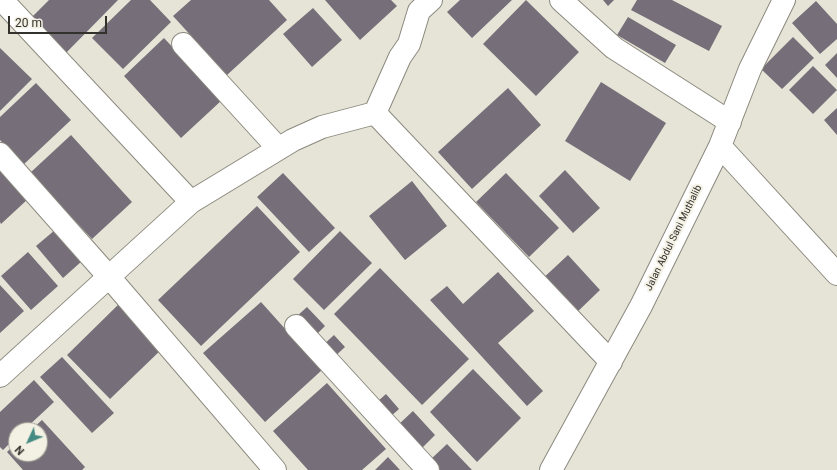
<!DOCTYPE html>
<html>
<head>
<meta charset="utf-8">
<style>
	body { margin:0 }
	#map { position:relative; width:837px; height:470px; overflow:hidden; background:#e6e4d7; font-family:Roboto,sans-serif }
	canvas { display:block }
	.north { position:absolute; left:8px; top:422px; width:40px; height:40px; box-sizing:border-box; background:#f3f1e4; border:1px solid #a6a49a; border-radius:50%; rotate:226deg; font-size:11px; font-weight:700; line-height:16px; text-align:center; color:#32312c }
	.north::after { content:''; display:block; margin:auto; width:14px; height:18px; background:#448a82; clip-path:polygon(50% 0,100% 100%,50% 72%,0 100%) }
	.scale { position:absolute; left:8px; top:16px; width:99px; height:18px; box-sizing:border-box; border:2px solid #32312c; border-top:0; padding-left:5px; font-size:12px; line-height:14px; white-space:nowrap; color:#32312c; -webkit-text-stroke:3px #f3f1e4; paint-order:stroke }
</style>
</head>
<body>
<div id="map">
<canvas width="837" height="470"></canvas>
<div class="north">N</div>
<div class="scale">20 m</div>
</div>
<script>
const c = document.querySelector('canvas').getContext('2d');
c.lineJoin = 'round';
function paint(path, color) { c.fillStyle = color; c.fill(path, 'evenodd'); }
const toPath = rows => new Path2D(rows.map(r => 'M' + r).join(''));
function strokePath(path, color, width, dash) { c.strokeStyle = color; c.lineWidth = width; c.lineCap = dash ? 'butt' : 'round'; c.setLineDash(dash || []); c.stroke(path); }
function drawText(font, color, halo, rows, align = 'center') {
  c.font = font + ' Roboto,sans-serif'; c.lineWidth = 4; c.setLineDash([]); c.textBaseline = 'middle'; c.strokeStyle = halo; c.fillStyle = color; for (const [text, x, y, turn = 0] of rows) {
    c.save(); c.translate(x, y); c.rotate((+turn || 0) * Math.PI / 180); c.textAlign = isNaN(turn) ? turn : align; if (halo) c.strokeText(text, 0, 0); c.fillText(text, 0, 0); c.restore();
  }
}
const building = toPath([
	[49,0,118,0,63,56,28,21],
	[131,0,150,0,171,22,123,69,92,38],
	[191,0,269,0,287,20,227,75,173,16],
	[325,0,391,0,397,6,360,40],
	[460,0,512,0,472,38,447,12],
	[526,0,579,52,536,96,483,44],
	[603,0,614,0,608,6],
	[637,0,672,0,722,26,709,51,631,10],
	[816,1,837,24,837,39,820,54,792,23],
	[313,8,342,40,312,67,283,34],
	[628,17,676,45,665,63,617,35],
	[793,37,814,58,782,89,761,69],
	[164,38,222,100,181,138,124,76],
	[0,48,32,79,0,111],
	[837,53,837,78,825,65],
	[813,66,837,90,813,114,789,90],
	[601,82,666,123,630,181,565,141],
	[36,83,71,120,23,165,0,140,0,117],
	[508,88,541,125,472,189,438,152],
	[837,108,837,135,824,120],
	[71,135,132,202,92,239,30,173],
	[0,169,28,199,1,224,0,222],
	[565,170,600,208,573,233,539,196],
	[283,173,335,228,309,252,257,197],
	[506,173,559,228,529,257,476,202],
	[412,181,447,226,405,260,369,216],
	[257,206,300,252,201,346,158,300],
	[55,230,82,261,63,278,36,246],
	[340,231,372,263,324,310,293,279],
	[28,252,58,286,31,310,1,276],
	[568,255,600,290,572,317,539,282],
	[380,268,469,359,422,405,334,314],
	[498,272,534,311,498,343,543,391,527,406,430,300,447,286,463,304],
	[0,285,24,311,0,333],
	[121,302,164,347,110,399,67,355],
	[261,302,322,370,265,422,203,353],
	[307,307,325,326,314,337,296,317],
	[334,335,345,347,332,359,321,347],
	[62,357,114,413,92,433,40,377],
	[473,369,521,418,477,462,430,412],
	[34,380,54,402,24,430,16,430,16,437,3,450,0,447,0,412],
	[327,383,386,449,362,470,308,470,273,431],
	[386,394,399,409,390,417,377,402],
	[413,411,435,435,421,449,398,425],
	[42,420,85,467,82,470,23,470,7,452,16,443,16,454,40,454,40,430,31,430],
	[447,444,472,470,439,470,430,460],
	[388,457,400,470,375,470]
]);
const minor = toPath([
	[2,0,191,202],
	[561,0,614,48,730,122],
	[183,44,278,148],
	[375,113,611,362],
	[720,146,837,274],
	[0,154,110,278,275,470],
	[296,326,428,470],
	[0,376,191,202,293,140,322,127,375,113,400,57,409,44,419,11,431,0],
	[551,470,641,306,720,146,750,69,784,0]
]);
const streetNames = [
	["Jalan Abdul Sani Muthalib",674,238,-64]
];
paint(building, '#766e78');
strokePath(minor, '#8b897e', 24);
strokePath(minor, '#fff', 22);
drawText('10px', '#32312c', '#f3f1e4', streetNames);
</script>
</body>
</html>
